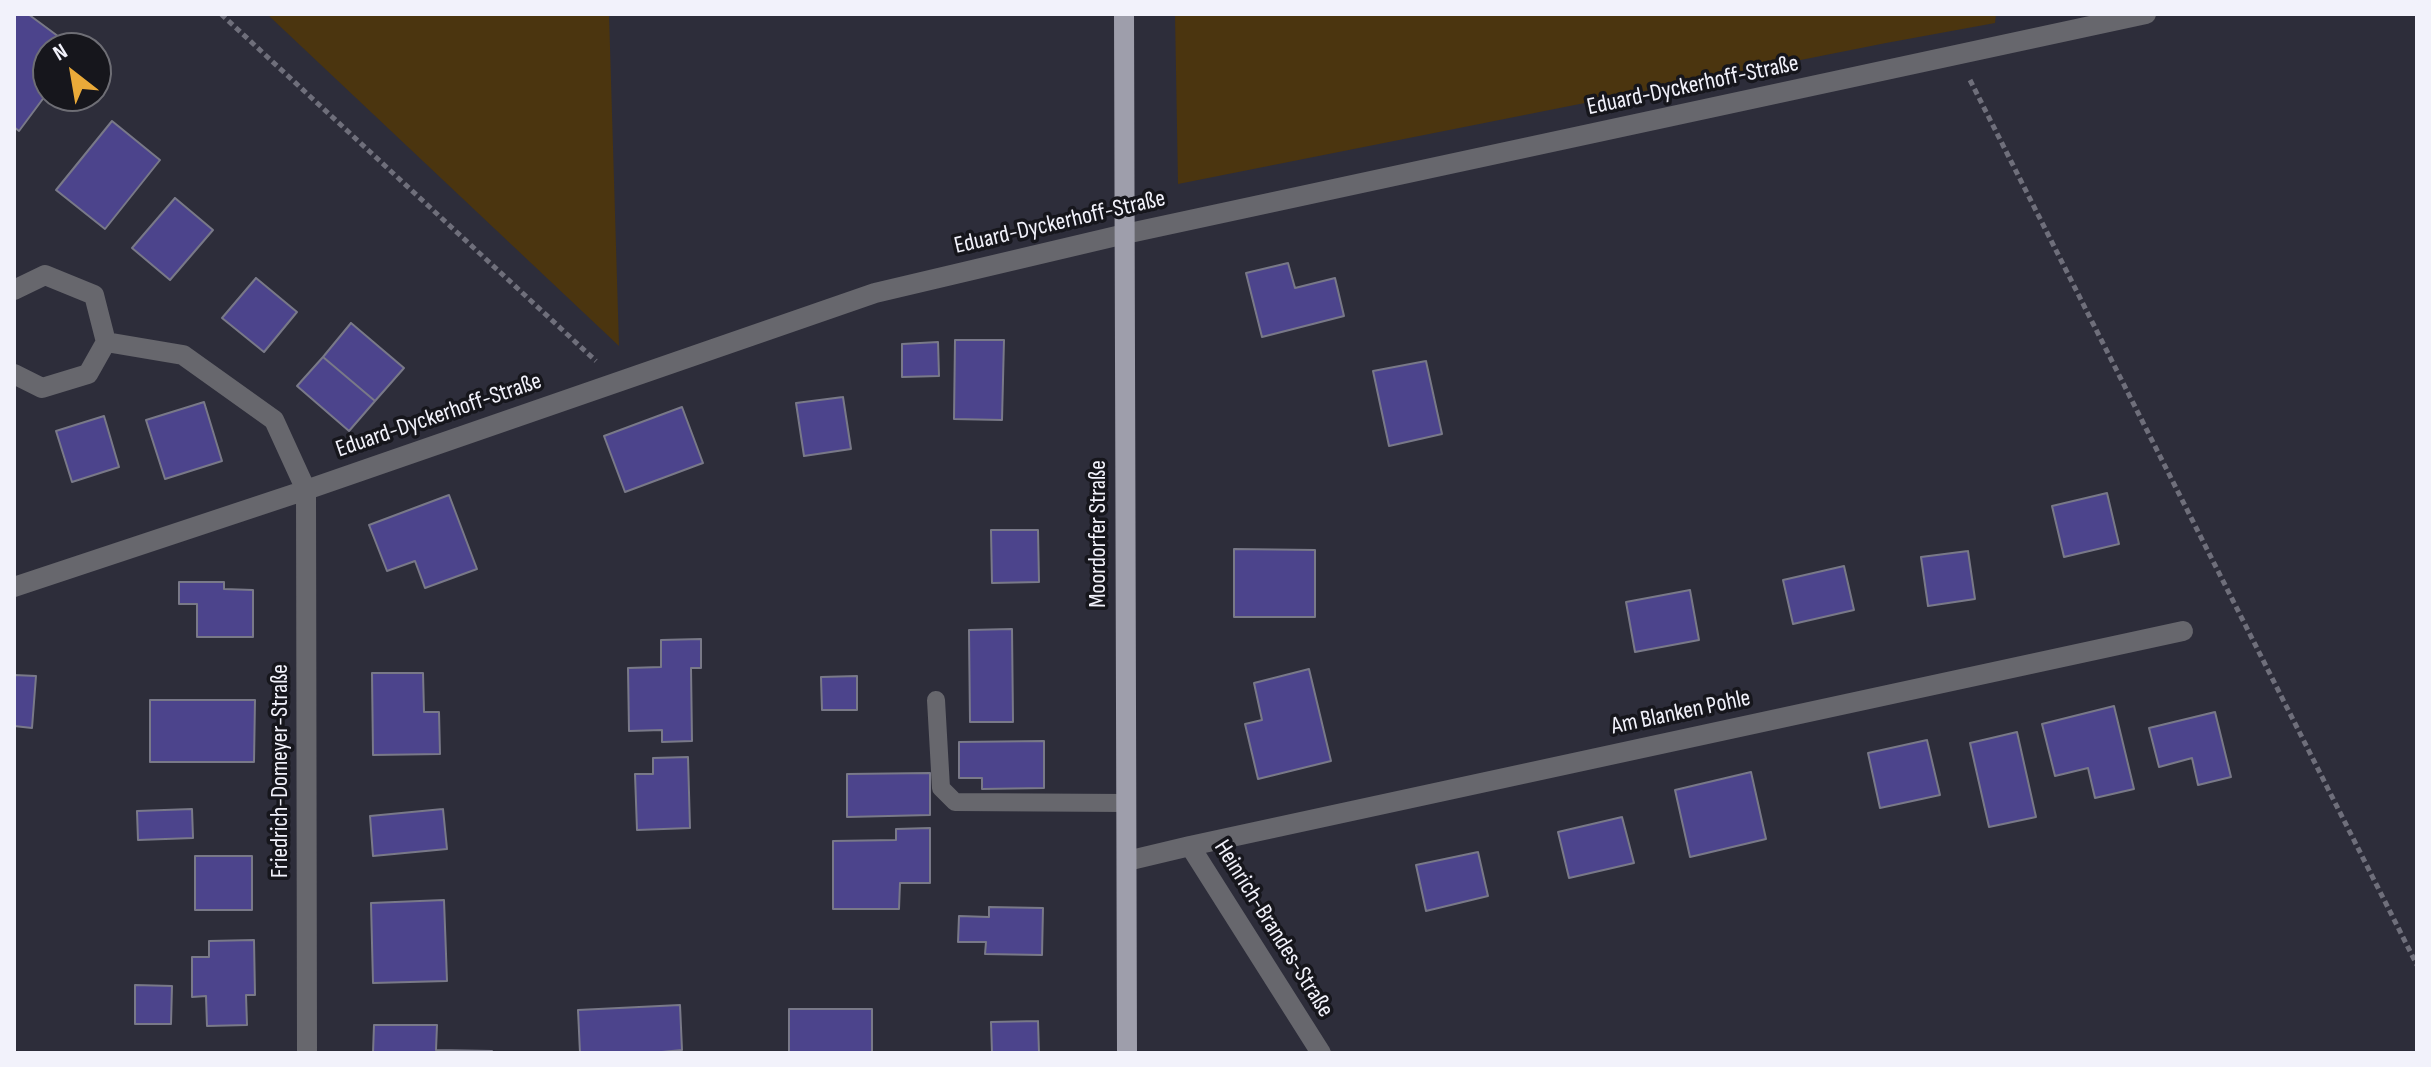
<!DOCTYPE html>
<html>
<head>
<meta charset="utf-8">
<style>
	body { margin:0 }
	#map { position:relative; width:2431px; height:1067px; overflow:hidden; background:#2d2d3a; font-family:"Sofia Sans Condensed",sans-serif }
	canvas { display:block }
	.frame { position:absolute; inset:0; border:16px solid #f2f2fb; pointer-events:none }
	.north { position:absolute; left:32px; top:32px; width:80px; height:80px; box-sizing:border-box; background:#16161c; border:2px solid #6e6e75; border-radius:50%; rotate:329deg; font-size:22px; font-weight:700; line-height:32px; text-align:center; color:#f2f2fb }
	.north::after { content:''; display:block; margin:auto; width:28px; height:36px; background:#eaaa39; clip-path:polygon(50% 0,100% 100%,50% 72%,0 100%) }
</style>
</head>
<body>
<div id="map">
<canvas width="2431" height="1067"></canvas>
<div class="frame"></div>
<div class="north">N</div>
</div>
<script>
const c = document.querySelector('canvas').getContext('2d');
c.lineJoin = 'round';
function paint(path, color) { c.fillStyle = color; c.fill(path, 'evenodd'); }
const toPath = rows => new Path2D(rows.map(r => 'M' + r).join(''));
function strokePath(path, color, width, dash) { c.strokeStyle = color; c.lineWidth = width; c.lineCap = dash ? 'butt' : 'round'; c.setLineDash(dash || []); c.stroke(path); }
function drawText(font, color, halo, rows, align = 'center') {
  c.font = font + ' "Sofia Sans Condensed",sans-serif'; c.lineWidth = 7; c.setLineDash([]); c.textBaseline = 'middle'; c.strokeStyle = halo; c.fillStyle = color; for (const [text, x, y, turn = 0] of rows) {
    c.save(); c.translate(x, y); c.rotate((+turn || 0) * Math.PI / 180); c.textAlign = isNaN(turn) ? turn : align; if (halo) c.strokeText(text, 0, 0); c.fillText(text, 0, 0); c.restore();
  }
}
const green = toPath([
	[267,14,609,14,619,346],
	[1175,14,1996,14,1995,23,1886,43,1178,184]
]);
const building = toPath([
	[15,14,28,14,74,48,48,48,48,92,19,131,14,127,15,14],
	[112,121,160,160,105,229,56,190,112,121],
	[175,198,213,230,170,280,132,248,175,198],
	[1288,263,1295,288,1335,278,1344,316,1262,337,1246,273,1288,263],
	[256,278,297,312,264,352,222,318,256,278],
	[351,323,404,368,375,401,323,357,351,323],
	[955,340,1004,340,1002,420,954,419,955,340],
	[938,342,939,376,902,377,902,344,938,342],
	[323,357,375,401,349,431,297,386,323,357],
	[1426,361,1442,434,1389,446,1373,371,1426,361],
	[843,397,851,449,804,456,796,403,843,397],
	[204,402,222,461,165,479,146,420,204,402],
	[682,407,703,463,625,492,604,436,682,407],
	[104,416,119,467,72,482,56,431,104,416],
	[2107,493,2119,544,2064,557,2052,506,2107,493],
	[449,495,477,569,425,588,415,561,387,571,369,525,449,495],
	[991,530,1038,530,1039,582,992,583,991,530],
	[1234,549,1315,550,1315,617,1234,617,1234,549],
	[1968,551,1975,599,1928,606,1921,557,1968,551],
	[1844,566,1854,610,1793,624,1783,580,1844,566],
	[179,582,224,582,224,589,253,590,253,637,197,637,197,604,179,604,179,582],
	[1690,590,1699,640,1635,652,1626,602,1690,590],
	[1012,629,1013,722,970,722,969,630,1012,629],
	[701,639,701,668,691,668,692,741,662,742,662,730,629,731,628,668,661,667,661,640,701,639],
	[1309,669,1331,761,1258,779,1245,724,1262,720,1254,683,1309,669],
	[372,673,423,673,424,712,439,712,440,754,373,755,372,673],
	[14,675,36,676,32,728,14,726,14,675],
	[857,676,857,710,822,710,821,677,857,676],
	[150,700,255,700,254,762,150,762,150,700],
	[2114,706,2134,789,2095,798,2088,768,2055,776,2042,724,2114,706],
	[2215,712,2231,777,2198,785,2192,758,2159,767,2149,728,2215,712],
	[2017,732,2036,817,1989,827,1970,743,2017,732],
	[1927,740,1940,795,1880,808,1868,753,1927,740],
	[1044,741,1044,788,982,789,982,778,959,778,959,742,1044,741],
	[688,757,690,828,637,830,635,774,653,774,653,758,688,757],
	[1751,772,1766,839,1690,857,1675,790,1751,772],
	[930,773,930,815,847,817,847,774,930,773],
	[192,809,193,838,138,840,137,811,192,809],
	[443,809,447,849,373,856,370,816,443,809],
	[1622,817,1634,863,1569,878,1558,832,1622,817],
	[930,828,930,883,900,883,899,909,833,909,833,841,896,840,896,829,930,828],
	[1478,852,1488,896,1426,911,1416,865,1478,852],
	[195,856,252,856,252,910,195,910,195,856],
	[444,900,447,981,373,983,371,903,444,900],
	[989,907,1043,908,1042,955,985,954,986,942,958,942,959,916,989,917,989,907],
	[254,940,255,995,246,995,247,1025,207,1026,206,996,192,997,192,957,209,957,209,941,254,940],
	[135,985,172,986,171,1024,135,1024,135,985],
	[680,1005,682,1050,652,1053,580,1053,578,1010,680,1005],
	[789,1009,872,1009,872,1053,789,1053,789,1009],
	[1038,1021,1039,1053,992,1053,991,1022,1038,1021],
	[374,1025,437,1025,436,1050,492,1051,492,1053,373,1053,374,1025]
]);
const path = toPath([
	[221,14,596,361],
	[1970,80,2417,965]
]);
const lane = toPath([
	[936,700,941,788,955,802,1125,803]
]);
const street = toPath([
	[14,290,45,275,94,295,106,342,88,374,42,388,14,374],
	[106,342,183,355,274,420,306,490,307,1053],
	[14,587,306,490,875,293,1125,234,2146,14],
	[1190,846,2183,631],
	[1127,861,1190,846,1321,1053]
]);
const primary = toPath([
	[1124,14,1127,1053]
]);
const streetNames = [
	["Eduard-Dyckerhoff-Straße",1693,86,-12],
	["Eduard-Dyckerhoff-Straße",1060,223,-13],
	["Eduard-Dyckerhoff-Straße",439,416,-19],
	["Moordorfer Straße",1099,534,-90],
	["Am Blanken Pohle",1681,713,-12],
	["Friedrich-Domeyer-Straße",281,771,-90],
	["Heinrich-Brandes-Straße",1273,929,58]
];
paint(green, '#4b350f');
paint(building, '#4c448c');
strokePath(building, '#797988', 2);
strokePath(path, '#6f6f7b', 5, [6, 4]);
strokePath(lane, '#67676d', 18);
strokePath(street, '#67676d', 20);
strokePath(primary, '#9e9eab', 20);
drawText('24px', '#f2f2fb', '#16161c', streetNames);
</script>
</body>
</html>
